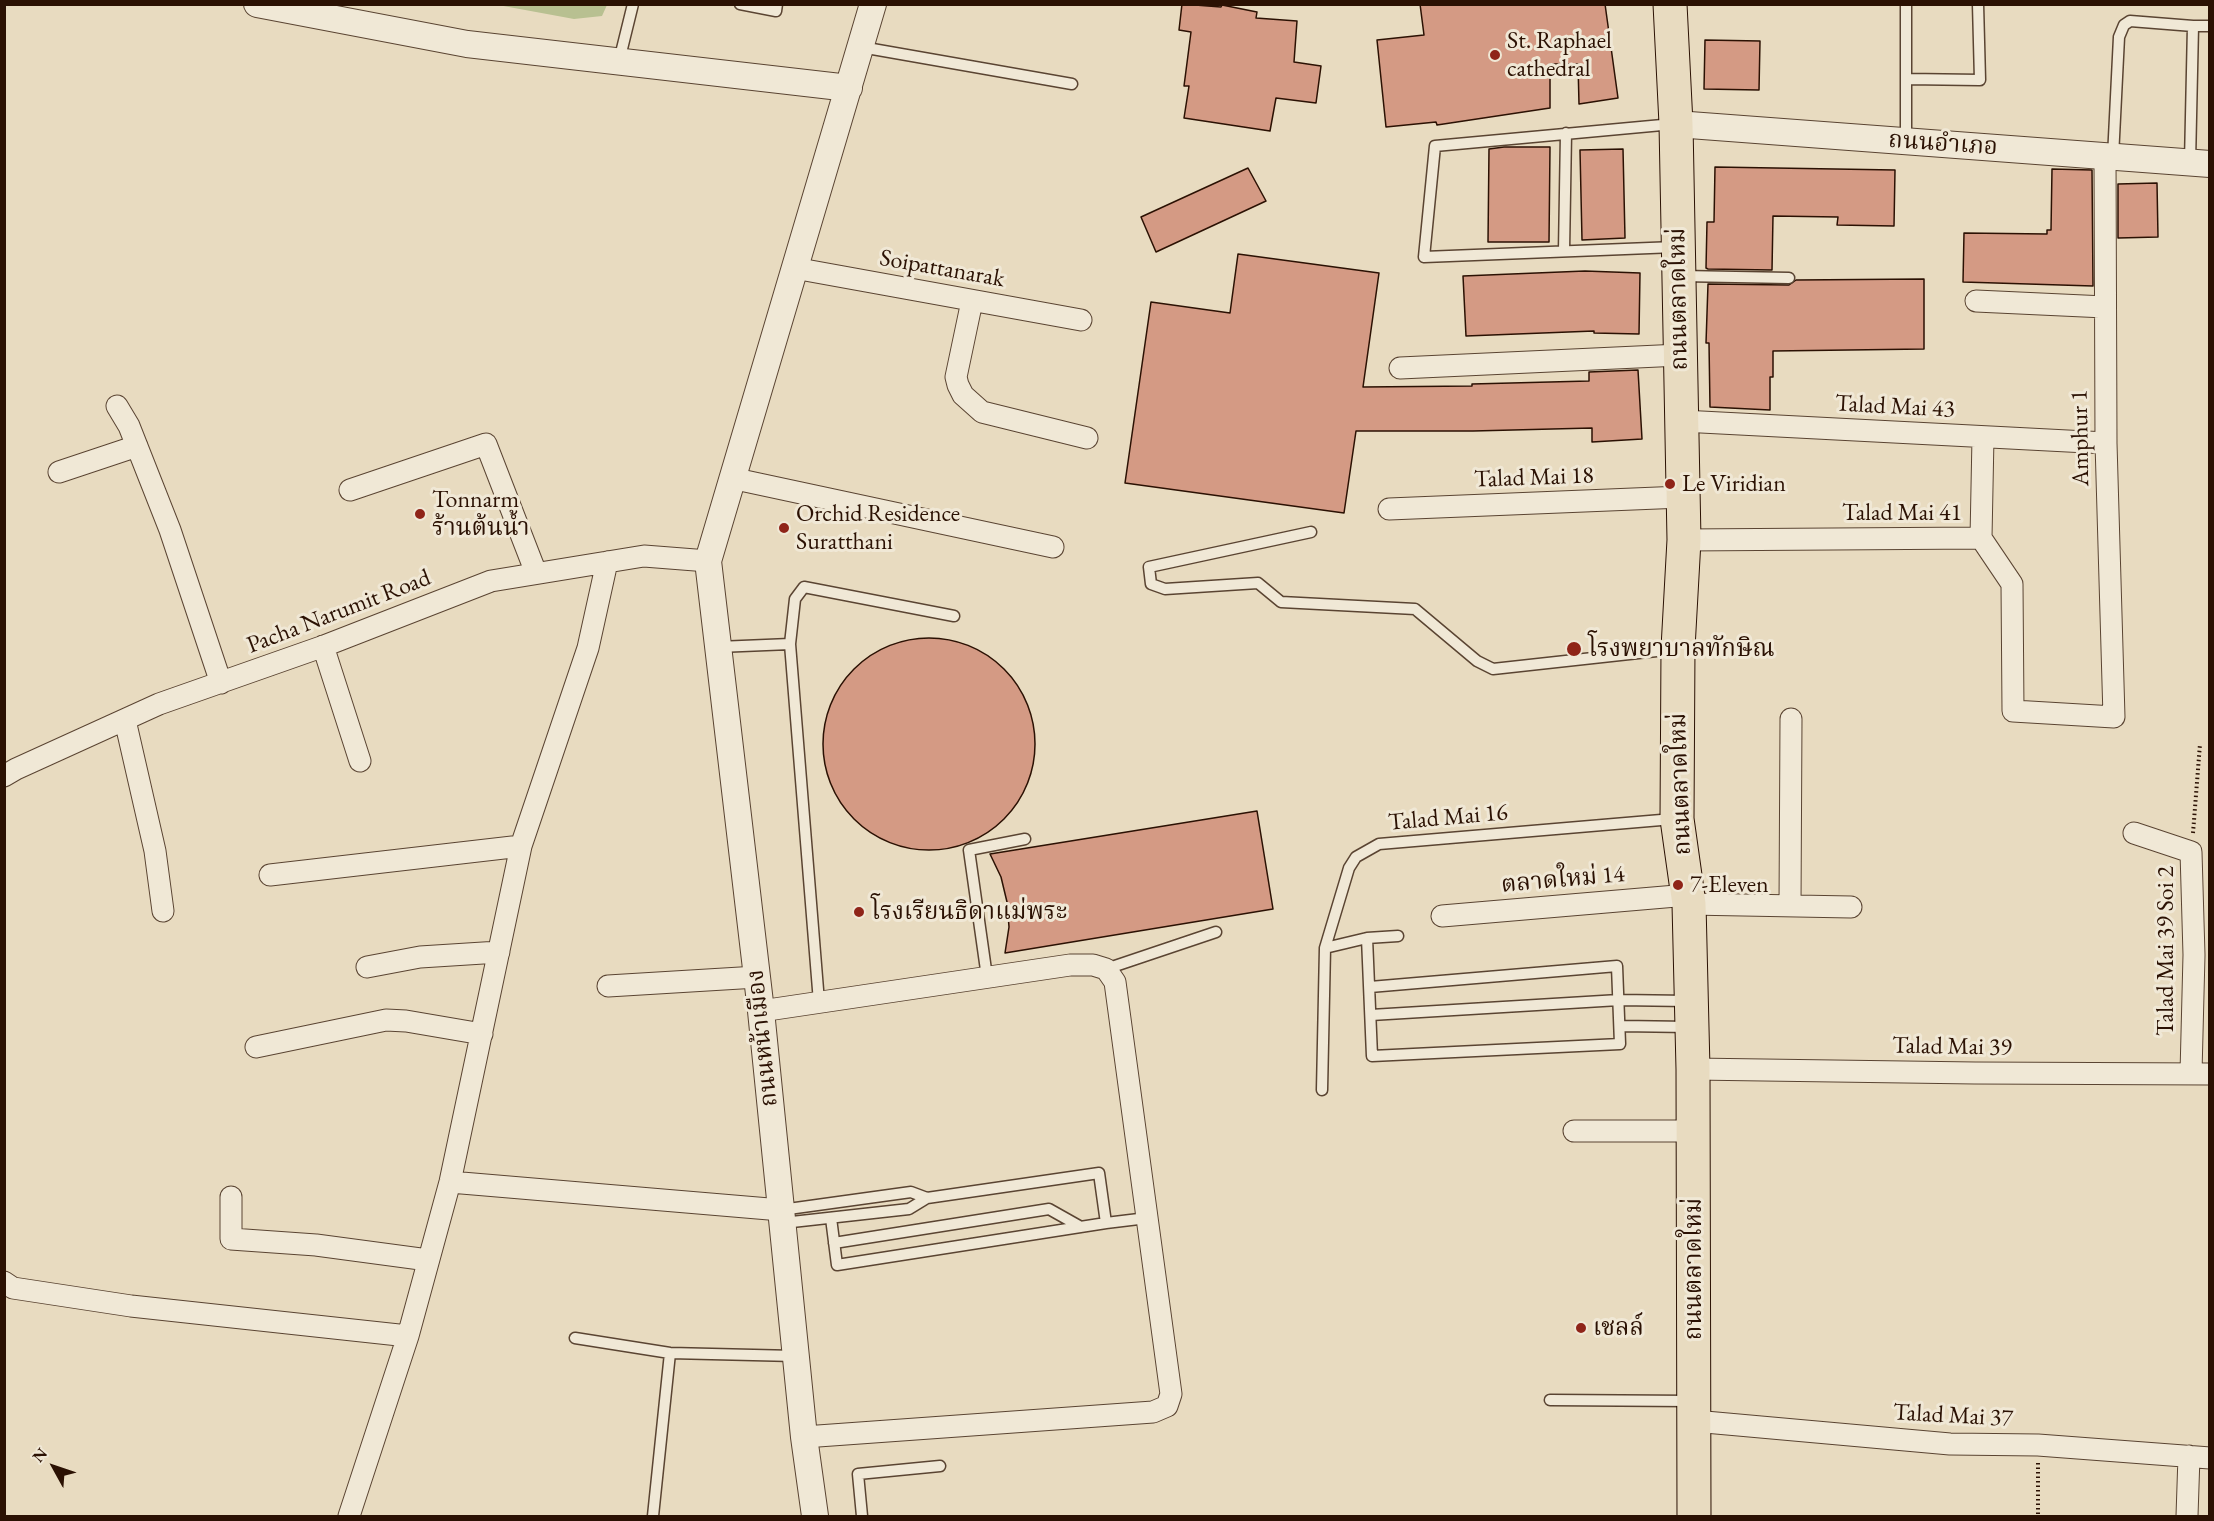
<!DOCTYPE html>
<html>
<head>
<meta charset="utf-8">
<style>
	body { margin:0 }
	#map { position:relative; width:2214px; height:1521px; overflow:hidden; background:#e8dbc0; font-family:"EB Garamond",serif }
	canvas { display:block }
	.frame { position:absolute; inset:0; border:6px solid #2b1103; pointer-events:none }
	.north { position:absolute; left:24px; top:1437px; width:60px; height:60px; -webkit-text-stroke:4px #f0e8d6; paint-order:stroke; rotate:310deg; font-size:16px; font-weight:700; line-height:24px; text-align:center; color:#2b1103 }
	.north::after { content:''; display:block; margin:auto; width:21px; height:27px; background:#2b1103; clip-path:polygon(50% 0,100% 100%,50% 72%,0 100%) }
</style>
</head>
<body>
<div id="map">
<canvas width="2214" height="1521"></canvas>
<div class="frame"></div>
<div class="north">N</div>
</div>
<script>
const c = document.querySelector('canvas').getContext('2d');
c.lineJoin = 'round';
function paint(path, color) { c.fillStyle = color; c.fill(path, 'evenodd'); }
const toPath = rows => new Path2D(rows.map(r => 'M' + r).join(''));
function strokePath(path, color, width, dash) { c.strokeStyle = color; c.lineWidth = width; c.lineCap = dash ? 'butt' : 'round'; c.setLineDash(dash || []); c.stroke(path); }
function drawText(font, color, halo, rows, align = 'center') {
  c.font = font + ' "EB Garamond","Noto Serif Thai",serif'; c.lineWidth = 6; c.setLineDash([]); c.textBaseline = 'middle'; c.strokeStyle = halo; c.fillStyle = color; for (const [text, x, y, turn = 0] of rows) {
    c.save(); c.translate(x, y); c.rotate((+turn || 0) * Math.PI / 180); c.textAlign = isNaN(turn) ? turn : align; if (halo) c.strokeText(text, 0, 0); c.fillText(text, 0, 0); c.restore();
  }
}
const green = toPath([
	[498,5,607,4,607,5,602,16,574,19]
]);
const building = toPath([
	[1182,4,1221,7,1222,5,1257,12,1256,18,1297,21,1294,62,1321,66,1316,103,1276,98,1270,131,1184,118,1189,86,1184,86,1191,32,1179,30,1182,4],
	[1420,4,1605,4,1618,98,1579,104,1578,64,1550,64,1550,108,1437,125,1436,122,1386,127,1377,40,1424,35,1420,4],
	[1705,40,1760,41,1759,90,1704,89,1705,40],
	[1504,147,1550,147,1549,242,1488,242,1489,149,1504,147],
	[1623,149,1625,238,1582,240,1580,150,1623,149],
	[1715,167,1895,170,1894,226,1837,225,1838,217,1773,216,1772,270,1708,269,1706,268,1707,222,1714,222,1715,167],
	[1248,168,1266,201,1156,252,1141,217,1248,168],
	[2052,169,2092,170,2093,286,1963,282,1964,233,2047,234,2047,230,2051,230,2052,169],
	[2157,183,2158,237,2118,238,2118,184,2157,183],
	[1238,254,1379,273,1363,387,1472,386,1472,384,1589,381,1589,372,1638,370,1642,439,1592,442,1592,428,1473,431,1356,431,1344,513,1125,483,1151,302,1230,313,1238,254],
	[1585,271,1640,273,1639,334,1594,333,1594,331,1466,336,1463,276,1585,271],
	[1924,279,1924,349,1773,351,1773,377,1770,377,1770,410,1710,407,1709,343,1706,343,1708,284,1789,285,1796,280,1924,279],
	'823 744a106 106 0 1 1 212 0a106 106 0 1 1-212 0Z',
	[1257,811,1273,909,1005,953,1009,927,1007,902,1001,877,990,854,1257,811]
]);
const path = toPath([
	[2193,833,2200,744],
	[2038,1463,2038,1516]
]);
const service = toPath([
	[740,4,776,11,777,4],
	[2193,26,2210,26],
	[861,47,1072,84],
	[619,61,633,4],
	[1907,79,1980,80,1978,4],
	[1673,124,1435,146,1424,257,1675,247],
	[1906,141,1906,4],
	[2113,157,2119,37,2124,25,2130,21,2193,26,2190,162],
	[1564,251,1566,133],
	[1682,276,1789,278],
	[1311,532,1149,567,1151,584,1165,589,1258,583,1281,602,1415,609,1477,661,1493,669,1675,649],
	[718,647,790,644],
	[1367,938,1372,1056,1620,1044,1617,966,1370,987],
	[1325,948,1367,938,1398,936],
	[1106,969,1216,932],
	[987,977,969,850,1025,839],
	[819,1002,790,644,795,599,804,587,954,616],
	[1371,1015,1619,1000,1688,1001],
	[1621,1026,1689,1027],
	[1322,1090,1325,948,1349,868,1356,857,1379,844,1673,819],
	[781,1210,911,1192,927,1198],
	[831,1218,837,1265,1106,1223,1147,1218],
	[783,1223,909,1209,927,1198,1099,1173,1106,1223],
	[834,1243,1049,1209,1081,1227],
	[575,1338,670,1353,795,1356],
	[1550,1400,1691,1401],
	[653,1516,670,1353],
	[862,1516,858,1474,940,1466]
]);
const minor = toPath([
	[794,268,1081,320],
	[972,301,956,377,958,385,963,395,982,412,1087,438],
	[1976,301,2105,307],
	[1400,368,1680,355],
	[117,406,129,426,170,530,221,683],
	[1682,421,2106,443],
	[59,472,137,446],
	[731,478,1053,547],
	[350,490,486,444,536,573],
	[1389,509,1682,497],
	[1981,538,2012,584,2013,711,2114,717,2106,443,2105,157],
	[1981,538,1983,437],
	[1684,540,1981,538],
	[323,646,360,761],
	[125,720,155,851,163,911],
	[4,776,16,769,159,704,324,646,491,581,644,556,708,561],
	[2134,833,2191,852,2194,955,2191,1073],
	[270,875,521,846],
	[1689,904,1851,907],
	[1790,906,1791,719],
	[1442,916,1688,895],
	[367,967,420,957,499,952],
	[608,986,757,977],
	[761,1011,1070,965,1093,965,1106,969,1115,982,1171,1394,1167,1406,1153,1412,804,1437],
	[256,1047,386,1020,406,1021,482,1034],
	[1693,1069,1975,1073,2210,1074],
	[1574,1131,1693,1131],
	[450,1182,781,1210],
	[231,1197,231,1239,316,1245,428,1260],
	[4,1282,13,1288,131,1306,408,1336],
	[1694,1421,1950,1444,2038,1445,2210,1458],
	[349,1516,408,1336,450,1182,521,846,588,648,607,562],
	[2187,1516,2189,1456]
]);
const tertiary = toPath([
	[257,4,467,44,849,88],
	[1676,124,2210,164],
	[815,1516,804,1437,761,1011,708,561,873,4]
]);
const primary = toPath([
	[1670,4,1676,124,1684,540,1678,648,1677,819,1689,904,1693,1069,1694,1516]
]);
const markers = [
	[1495,55,6,"#8f2418"],
	[1670,484,6,"#8f2418"],
	[420,514,6,"#8f2418"],
	[784,528,6,"#8f2418"],
	[1574,649,8,"#8f2418"],
	[1678,885,6,"#8f2418"],
	[859,912,6,"#8f2418"],
	[1581,1328,6,"#8f2418"]
];
const poiNames = [
	["St. Raphael",1507,41],
	["cathedral",1507,69],
	["Le Viridian",1682,484],
	["Tonnarm",432,500],
	["ร้านต้นน้ำ",432,528],
	["Orchid Residence",796,514],
	["Suratthani",796,542],
	["โรงพยาบาลทักษิณ",1588,649],
	["7-Eleven",1690,885],
	["โรงเรียนธิดาแม่พระ",871,912],
	["เชลล์",1593,1328]
];
const streetNames = [
	["ถนนอำเภอ",1943,144,4],
	["Soipattanarak",942,269,10],
	["ถนนตลาดใหม่",1679,299,-91],
	["Talad Mai 43",1895,407,3],
	["Amphur 1",2081,438,-91],
	["Talad Mai 18",1534,478,-2],
	["Talad Mai 41",1902,513],
	["Pacha Narumit Road",339,612,-21],
	["ถนนตลาดใหม่",1681,784,-92],
	["Talad Mai 16",1448,818,-5],
	["ตลาดใหม่ 14",1563,880,-5],
	["Talad Mai 39 Soi 2",2166,951,-90],
	["ถนนหน้าเมือง",763,1038,-96],
	["Talad Mai 39",1952,1047,1],
	["ถนนตลาดใหม่",1694,1269,-90],
	["Talad Mai 37",1953,1416,3]
];
paint(green, '#b8c091');
paint(building, '#d49a84');
strokePath(building, '#2b1103', 1.5);
strokePath(service, '#5a4432', 13);
strokePath(minor, '#5a4432', 23);
strokePath(tertiary, '#5a4432', 28);
strokePath(primary, '#2b1103', 35);
strokePath(path, '#2b1103', 4, [1.5, 3]);
strokePath(service, '#f0e8d6', 10);
strokePath(minor, '#f0e8d6', 21);
strokePath(tertiary, '#f0e8d6', 26);
strokePath(primary, '#e8dbc0', 33);
for (const [x, y, r, color] of markers) { const dot = new Path2D(); dot.arc(x, y, r, 0, 2 * Math.PI); c.fillStyle = color; c.fill(dot); strokePath(dot, '#f0e8d6', 2); }
drawText('24px', '#2b1103', '#f0e8d6', poiNames, 'left');
drawText('24px', '#2b1103', '#f0e8d6', streetNames);
</script>
</body>
</html>
